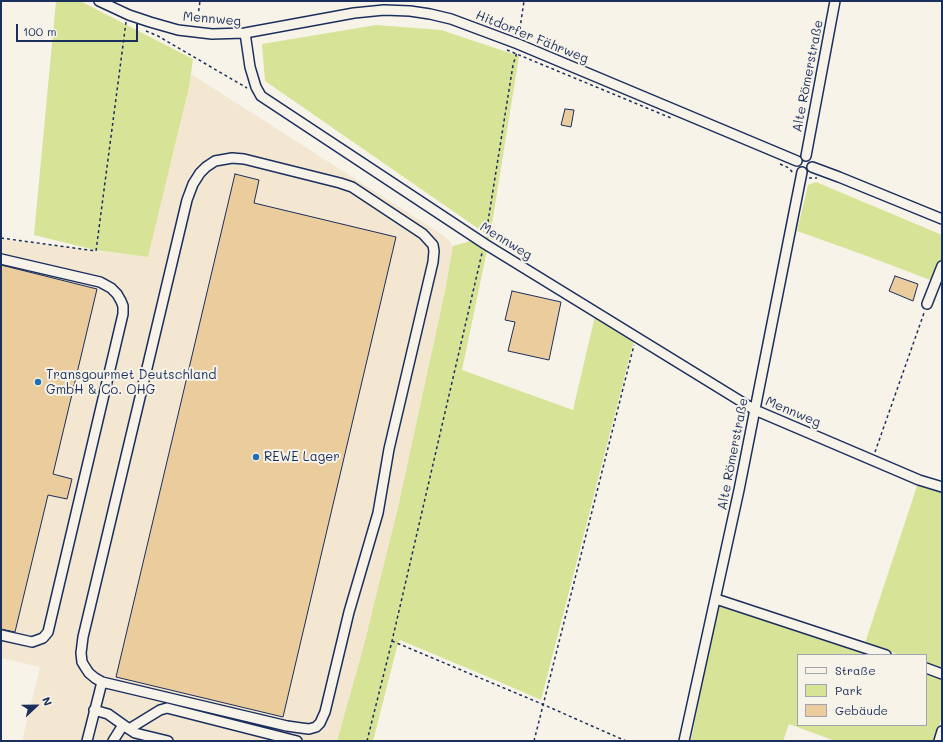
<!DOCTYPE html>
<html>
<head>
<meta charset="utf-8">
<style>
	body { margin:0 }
	#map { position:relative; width:943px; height:742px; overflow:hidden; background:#f7f3e8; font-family:Mali,sans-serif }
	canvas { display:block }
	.frame { position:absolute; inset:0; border:2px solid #1b2f5e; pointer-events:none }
	.legend { position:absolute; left:797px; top:654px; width:130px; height:72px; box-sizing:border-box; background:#f7f3e8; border:1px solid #9fa5b1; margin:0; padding:5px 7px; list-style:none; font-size:12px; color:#1b2f5e }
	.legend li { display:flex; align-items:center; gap:8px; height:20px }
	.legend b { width:20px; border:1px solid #9fa5b1 }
	.north { position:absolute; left:16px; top:686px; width:40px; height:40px; -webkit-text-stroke:3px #f7f3e8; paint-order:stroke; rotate:68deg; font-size:11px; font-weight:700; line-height:16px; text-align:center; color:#1b2f5e }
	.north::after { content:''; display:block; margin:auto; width:14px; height:18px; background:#1b2f5e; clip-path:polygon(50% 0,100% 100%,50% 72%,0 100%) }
	.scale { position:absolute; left:16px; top:24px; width:122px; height:18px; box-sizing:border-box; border:2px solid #1b2f5e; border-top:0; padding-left:5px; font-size:12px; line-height:14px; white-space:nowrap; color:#1b2f5e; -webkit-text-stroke:3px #f7f3e8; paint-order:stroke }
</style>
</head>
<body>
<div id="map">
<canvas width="943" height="742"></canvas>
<div class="frame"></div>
<ul class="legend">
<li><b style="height:5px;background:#f7f3e8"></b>Straße</li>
<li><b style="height:11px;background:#d7e396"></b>Park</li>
<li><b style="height:11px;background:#eacc9d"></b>Gebäude</li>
</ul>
<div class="north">N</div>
<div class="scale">100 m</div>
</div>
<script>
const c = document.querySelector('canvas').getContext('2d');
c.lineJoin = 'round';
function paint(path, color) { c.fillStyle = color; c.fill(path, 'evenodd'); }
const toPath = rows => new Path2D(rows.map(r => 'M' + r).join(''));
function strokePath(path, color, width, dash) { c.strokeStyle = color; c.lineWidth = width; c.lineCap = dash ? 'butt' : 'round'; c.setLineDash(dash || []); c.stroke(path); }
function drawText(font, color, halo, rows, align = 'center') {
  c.font = font + ' Mali,sans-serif'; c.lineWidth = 4; c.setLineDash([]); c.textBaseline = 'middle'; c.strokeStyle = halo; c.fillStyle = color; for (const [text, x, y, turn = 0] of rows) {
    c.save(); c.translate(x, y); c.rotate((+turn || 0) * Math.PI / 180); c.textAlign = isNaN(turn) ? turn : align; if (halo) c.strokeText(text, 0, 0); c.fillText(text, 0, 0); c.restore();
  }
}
const built = toPath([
	[191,74,443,235,451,243,454,249,397,512,382,575,364,645,337,741,22,741,40,667,1,658,1,239,148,257,189,87]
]);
const green = toPath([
	[56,1,80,1,193,59,189,87,148,257,95,250,34,235],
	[376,25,441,30,519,56,490,236,462,370,573,410,595,316,634,340,541,700,493,679,400,640,397,647,373,741,337,741,364,645,397,512,445,291,453,246,489,236,265,81,262,44],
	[816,182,942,235,942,259,933,281,867,256,797,231,808,185],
	[918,483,942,492,942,669,926,663,926,655,900,655,865,643],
	[723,606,876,655,798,655,798,725,926,725,926,672,942,677,942,717,934,741,835,741,789,724,783,741,691,741,717,607]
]);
const building = toPath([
	[565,109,574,110,571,127,561,125,565,109],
	[235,174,259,180,254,203,396,237,283,717,116,677,235,174],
	[1,265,97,289,53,474,72,479,67,499,48,495,15,632,1,629,1,265],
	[895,276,918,284,913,301,889,291,895,276],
	[512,291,561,302,549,360,508,351,515,322,505,320,512,291]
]);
const path = toPath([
	[197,23,200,1],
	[146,31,158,36,247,88],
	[519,35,524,1],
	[507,50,671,118],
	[780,164,789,168,793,173],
	[809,178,817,178],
	[486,234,513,65,517,52],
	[1,238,96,251,126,22],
	[875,452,924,313],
	[392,641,542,704,626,741],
	[367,741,392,641,482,253],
	[534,741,634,345]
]);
const minor = toPath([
	[99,1,129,15,150,22,178,30,212,34,245,33,354,13,384,10,410,11,430,14,451,19,518,44,797,161],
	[245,33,250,67,256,87,261,96,485,244,755,410,919,480,942,487],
	[806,156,835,1],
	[812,167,839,177,942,219],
	[1,259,100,282,111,288,117,294,121,301,123,306,123,314,48,632,43,638,32,642,1,635],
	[927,304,942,266],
	[716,599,886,655],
	[926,668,942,674],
	[94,710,108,714,129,729,160,710,167,708,297,741],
	[129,729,135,733,168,741],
	[87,741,102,682,95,678,89,673,85,667,82,662,81,653,83,637,187,200,193,184,200,173,206,167,215,161,232,158,244,159,340,183,352,187,423,234,433,245,434,251,433,262,389,449,378,513,349,612,325,712,320,723,316,727,309,729,301,728,287,726,102,682],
	[113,741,123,725],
	[684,741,739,490,802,172],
	[939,741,942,731]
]);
const markers = [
	[38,382,4,"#1f6fb2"],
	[256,457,4,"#1f6fb2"]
];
const streetNames = [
	["Mennweg",212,19,5],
	["Hitdorfer Fährweg",532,37,22],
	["Alte Römerstraße",808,76,-79],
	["Mennweg",506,241,32],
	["Mennweg",793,412,23],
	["Alte Römerstraße",733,454,-79]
];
const poiNames = [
	["Transgourmet Deutschland",46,375],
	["GmbH & Co. OHG",46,390],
	["REWE Lager",264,457]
];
paint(built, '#f3e7d2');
paint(green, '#d7e396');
paint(building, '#eacc9d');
strokePath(building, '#1b2f5e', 1);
strokePath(minor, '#1b2f5e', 12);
strokePath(path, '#1b2f5e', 1.5, [3, 3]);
strokePath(minor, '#f7f3e8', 9);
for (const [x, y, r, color] of markers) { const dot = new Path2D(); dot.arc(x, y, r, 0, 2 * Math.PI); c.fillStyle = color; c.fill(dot); strokePath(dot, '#f7f3e8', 1.5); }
drawText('13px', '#1b2f5e', '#f7f3e8', streetNames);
drawText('13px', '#1b2f5e', '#f7f3e8', poiNames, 'left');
</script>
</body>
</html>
